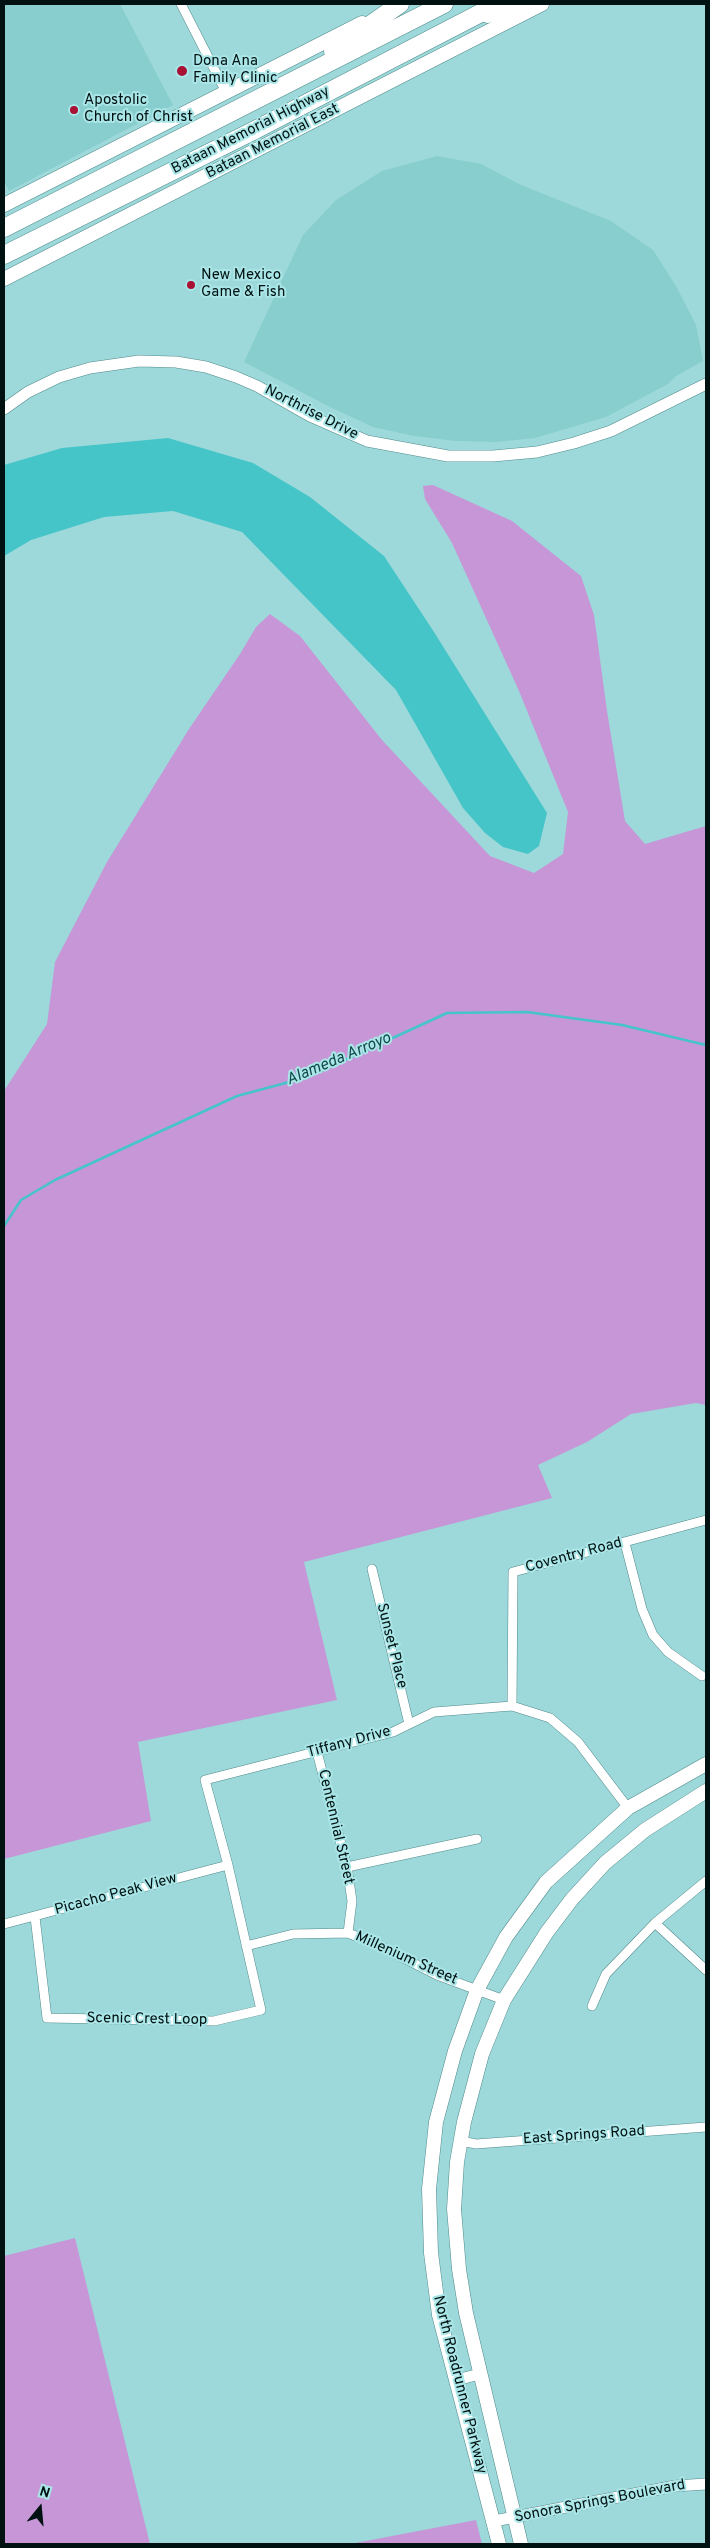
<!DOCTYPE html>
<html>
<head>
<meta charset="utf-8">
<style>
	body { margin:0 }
	#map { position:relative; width:710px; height:2548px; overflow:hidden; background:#9dd9da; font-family:Overpass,sans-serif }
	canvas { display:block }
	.frame { position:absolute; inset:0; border:5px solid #011; pointer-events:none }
	.north { position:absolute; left:15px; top:2483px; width:50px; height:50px; -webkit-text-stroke:4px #aae6e7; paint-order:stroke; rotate:17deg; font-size:14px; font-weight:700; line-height:20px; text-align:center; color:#011 }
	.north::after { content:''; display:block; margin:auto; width:18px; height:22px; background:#011; clip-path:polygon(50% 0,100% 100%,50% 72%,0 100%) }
</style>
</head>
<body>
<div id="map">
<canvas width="710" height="2548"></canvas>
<div class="frame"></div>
<div class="north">N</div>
</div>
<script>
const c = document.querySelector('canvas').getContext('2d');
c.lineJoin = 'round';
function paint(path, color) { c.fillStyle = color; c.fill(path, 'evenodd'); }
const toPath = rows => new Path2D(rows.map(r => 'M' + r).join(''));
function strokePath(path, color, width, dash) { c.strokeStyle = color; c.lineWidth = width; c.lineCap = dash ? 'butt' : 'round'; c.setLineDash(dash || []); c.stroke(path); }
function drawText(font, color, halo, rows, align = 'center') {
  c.font = font + ' Overpass,sans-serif'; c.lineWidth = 4; c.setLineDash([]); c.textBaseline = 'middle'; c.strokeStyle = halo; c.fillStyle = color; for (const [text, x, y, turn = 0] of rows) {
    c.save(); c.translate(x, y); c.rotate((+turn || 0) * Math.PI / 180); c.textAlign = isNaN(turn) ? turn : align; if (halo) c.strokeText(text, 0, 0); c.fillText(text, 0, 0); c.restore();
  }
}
const built = toPath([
	[4,4,120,4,173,105,9,191,4,181],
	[437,156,481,164,521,185,611,221,653,250,676,286,696,325,703,361,676,376,668,384,606,417,535,438,496,442,456,441,414,436,373,427,330,407,244,362,303,235,336,200,382,171]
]);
const green = toPath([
	[433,485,512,521,581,576,594,615,607,711,625,821,645,844,706,826,706,1405,696,1403,631,1414,587,1442,538,1465,552,1498,304,1562,337,1700,138,1742,151,1821,4,1859,4,1091,47,1024,55,962,107,862,189,729,240,654,256,627,270,614,300,636,382,740,490,856,534,873,563,854,568,812,519,691,452,543,425,499,423,486],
	[75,2238,150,2544,4,2544,4,2256],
	[476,2520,482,2544,350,2544]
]);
const water = toPath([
	[168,438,253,463,310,497,384,556,434,632,547,813,539,846,528,854,503,847,485,833,463,808,396,690,242,532,173,511,104,517,31,540,4,556,4,465,62,448]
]);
const stream = toPath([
	[4,1226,21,1200,55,1180,237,1096,308,1077,447,1013,527,1012,622,1025,706,1045]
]);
const minor = toPath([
	[181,4,226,92],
	[625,1543,642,1609,653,1635,668,1652,702,1676],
	[372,1569,409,1724],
	[512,1706,513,1572,706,1520],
	[317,1752,347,1867,352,1901,348,1933],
	[347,1867,477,1839],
	[35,1917,47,2018,214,2021,261,2010,228,1865,205,1780,393,1732,434,1712,512,1706,550,1718,578,1742,628,1808],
	[655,1923,706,1970],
	[4,1924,228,1865],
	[246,1946,293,1934,348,1933,378,1945,437,1975,504,2000],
	[592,2006,606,1974,655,1923,706,1881],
	[461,2141,476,2144,706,2127]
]);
const tertiary = toPath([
	[4,409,28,392,59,377,90,368,139,361,176,362,206,367,236,377,257,386,310,416,367,441,448,456,493,456,537,452,574,443,611,431,706,384],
	[456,2380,480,2374],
	[494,2521,675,2486,706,2484]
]);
const secondary = toPath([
	[4,205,362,23],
	[4,279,542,4],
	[499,2544,439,2315,431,2253,429,2189,436,2122,455,2051,477,1990,506,1937,546,1882,628,1808,706,1764],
	[521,2544,466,2313,459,2269,454,2209,457,2162,464,2122,482,2054,504,2000,547,1932,572,1899,605,1863,645,1830,706,1791]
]);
const motorway = toPath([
	[488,14,518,4],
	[333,51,400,4],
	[4,228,444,4],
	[4,255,253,131,498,4]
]);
const markers = [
	[182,71,6,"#a81134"],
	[74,110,5,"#a81134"],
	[191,285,5,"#a81134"]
];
const poiNames = [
	["Dona Ana",193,62],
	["Family Clinic",193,79],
	["Apostolic",84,101],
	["Church of Christ",84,118],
	["New Mexico",201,276],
	["Game & Fish",201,293]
];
const streetNames = [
	["Bataan Memorial Highway",251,131,-27],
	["Bataan Memorial East",273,142,-27],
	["Northrise Drive",311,413,27],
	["Coventry Road",574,1556,-15],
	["Sunset Place",391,1646,76],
	["Tiffany Drive",349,1743,-15],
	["Centennial Street",335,1827,77],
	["Picacho Peak View",116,1895,-15],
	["Millenium Street",406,1959,24],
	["Scenic Crest Loop",147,2020,1],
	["East Springs Road",584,2136,-4],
	["North Roadrunner Parkway",459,2385,76],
	["Sonora Springs Boulevard",600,2502,-11]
];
const waterNames = [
	["Alameda Arroyo",339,1060,-23]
];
paint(built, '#88cecf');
paint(green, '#c696d6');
paint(water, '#45c5c8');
strokePath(stream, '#45c5c8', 2.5);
strokePath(minor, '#518a8b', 10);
strokePath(tertiary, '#518a8b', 12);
strokePath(secondary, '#518a8b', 15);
strokePath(motorway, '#518a8b', 19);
strokePath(minor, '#fff', 9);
strokePath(tertiary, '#fff', 11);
strokePath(secondary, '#fff', 14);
strokePath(motorway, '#fff', 18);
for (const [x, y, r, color] of markers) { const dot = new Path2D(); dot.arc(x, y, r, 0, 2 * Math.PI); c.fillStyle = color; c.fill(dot); strokePath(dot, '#aae6e7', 2); }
drawText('15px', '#011', '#aae6e7', poiNames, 'left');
drawText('15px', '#011', '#aae6e7', streetNames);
drawText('italic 16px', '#11494a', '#aae6e7', waterNames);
</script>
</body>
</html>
